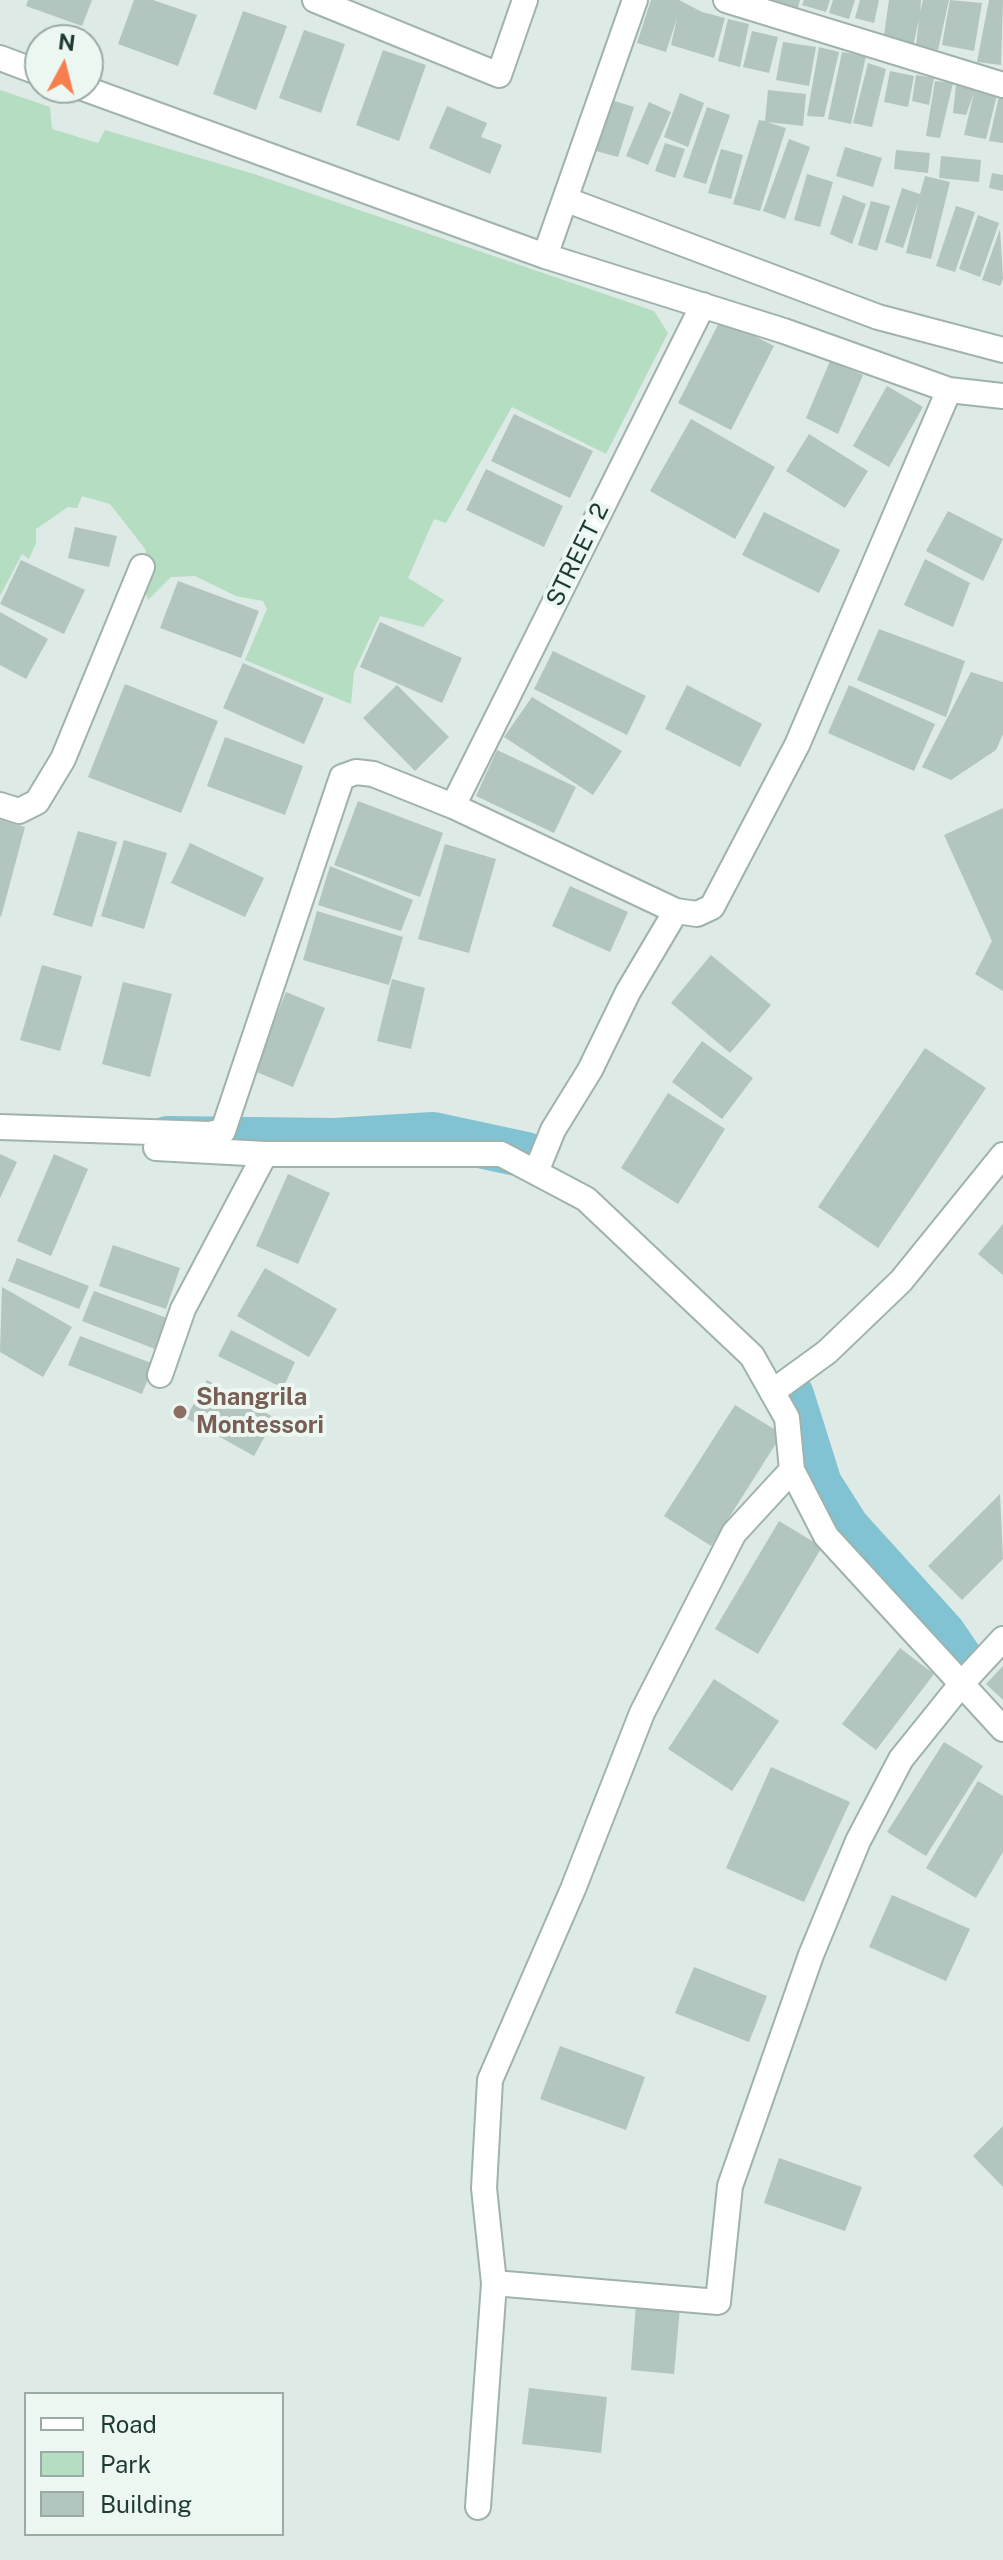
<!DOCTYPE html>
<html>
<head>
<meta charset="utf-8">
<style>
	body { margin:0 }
	#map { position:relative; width:1003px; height:2560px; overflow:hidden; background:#ddeae5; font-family:"Public Sans",sans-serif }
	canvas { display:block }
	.legend { position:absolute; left:24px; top:2392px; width:260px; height:144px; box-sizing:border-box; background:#edf7f2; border:2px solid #9aaba6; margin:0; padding:10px 14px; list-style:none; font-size:24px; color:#1e3a34 }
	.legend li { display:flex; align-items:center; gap:16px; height:40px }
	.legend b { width:40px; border:2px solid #9aaba6 }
	.north { position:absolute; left:24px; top:24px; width:80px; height:80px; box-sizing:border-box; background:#edf7f2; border:2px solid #9aaba6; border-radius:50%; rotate:7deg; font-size:22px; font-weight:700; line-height:32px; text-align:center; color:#1e3a34 }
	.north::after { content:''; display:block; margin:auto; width:28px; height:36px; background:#f97e4d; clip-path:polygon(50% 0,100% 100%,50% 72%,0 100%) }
</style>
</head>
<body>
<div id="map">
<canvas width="1003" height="2560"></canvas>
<ul class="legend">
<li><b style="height:10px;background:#fff"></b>Road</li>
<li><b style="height:22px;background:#b4ddc1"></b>Park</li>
<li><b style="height:22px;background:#b2c5be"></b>Building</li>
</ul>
<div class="north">N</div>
</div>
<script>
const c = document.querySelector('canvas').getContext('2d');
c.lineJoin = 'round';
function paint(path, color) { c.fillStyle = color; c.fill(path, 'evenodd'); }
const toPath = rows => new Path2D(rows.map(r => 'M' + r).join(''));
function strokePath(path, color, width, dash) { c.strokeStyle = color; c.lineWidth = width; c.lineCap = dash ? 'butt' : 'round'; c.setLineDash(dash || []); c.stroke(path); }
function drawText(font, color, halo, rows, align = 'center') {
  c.font = font + ' "Public Sans",sans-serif'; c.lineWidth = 8; c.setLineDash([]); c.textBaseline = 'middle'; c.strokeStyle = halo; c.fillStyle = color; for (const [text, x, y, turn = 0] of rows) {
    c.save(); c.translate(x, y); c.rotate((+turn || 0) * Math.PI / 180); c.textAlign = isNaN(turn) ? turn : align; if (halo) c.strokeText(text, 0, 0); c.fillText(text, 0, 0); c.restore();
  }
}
const green = toPath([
	[0,90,50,107,52,129,98,143,105,130,254,174,654,311,668,333,606,454,512,407,446,523,434,519,408,578,444,600,423,627,380,616,354,672,351,704,245,660,267,609,263,601,236,596,195,576,171,577,148,600,142,582,146,550,110,504,82,496,77,508,68,507,36,529,36,543,29,559,22,554,0,596]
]);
const canal = toPath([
	[167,1139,335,1141,433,1135,526,1155],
	[791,1395,819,1484,847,1528,943,1634,965,1666]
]);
const building = toPath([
	[28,0,92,0,82,26,26,6],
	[134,0,153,0,197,15,178,66,118,44],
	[651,0,679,0,702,12,725,18,714,58,671,45,677,18,666,52,637,43],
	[772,0,800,0,798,8],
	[804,0,830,0,826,12,802,5],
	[833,0,855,0,849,19,829,13],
	[860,0,879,0,874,23,855,18],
	[889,0,921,0,920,12,923,0,949,0,938,50,916,46,919,19,913,46,883,42],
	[950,0,982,3,974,51,942,45],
	[989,0,1003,0,1001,65,977,62],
	[243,11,287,26,256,110,213,94],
	[728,19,749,24,740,67,718,61],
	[304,30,345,44,321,113,279,98],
	[752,31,778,37,769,73,743,67],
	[783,42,816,47,809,86,776,80],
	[819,47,839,52,824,117,807,116],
	[383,50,426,65,399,141,356,125],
	[842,52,866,56,851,124,828,119],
	[868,63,886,69,872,127,853,123],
	[890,71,914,76,908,107,884,102],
	[916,75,934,78,929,105,912,101],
	[935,81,953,83,940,138,926,136],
	[956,85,975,87,974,90,997,95,986,139,964,135,974,93,966,115,953,113],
	[768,90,806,94,803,126,767,122,786,128,760,211,733,204,759,120,765,121],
	[680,93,704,103,688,147,664,137],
	[999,96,1003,97,1003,143,989,141],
	[611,100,634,107,618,157,596,151],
	[649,102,671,112,648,165,626,156],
	[447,106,487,123,481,137,502,145,490,174,429,148],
	[707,107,730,115,706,184,683,177],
	[789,139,810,147,785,219,763,211],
	[665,143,685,149,675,178,655,171],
	[845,147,882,158,873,187,836,176],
	[721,149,743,155,731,199,708,193],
	[896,150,930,153,928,173,894,169],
	[941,156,981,160,979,182,939,178],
	[992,173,1003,175,1003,191,989,188],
	[807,174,833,182,820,227,794,220],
	[925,176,950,182,931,259,906,253,919,200,903,248,885,242,902,188,920,194],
	[843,195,866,204,852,244,830,234],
	[871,201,890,206,877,251,858,245],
	[956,206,975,212,955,272,936,266],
	[978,215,999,223,980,277,959,269],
	[1000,229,1003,279,1000,286,982,280],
	[721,319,774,346,731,430,678,403],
	[830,361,863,375,838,434,806,418],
	[887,386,923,407,889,467,853,446],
	[514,414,593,451,570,498,491,461],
	[691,419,775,467,735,539,650,491],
	[809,434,868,471,845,508,786,471],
	[486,469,563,506,544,547,466,510],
	[948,511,1003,539,983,581,926,551],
	[764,512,840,550,819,593,742,555],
	[75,527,117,536,109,567,68,558],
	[925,559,970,583,953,627,904,605],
	[21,560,85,590,64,634,0,604],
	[178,581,259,611,241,658,160,628],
	[0,612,48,639,26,679,0,665],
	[380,622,462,658,442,703,360,667],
	[879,629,965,661,946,717,857,680],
	[553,651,646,696,627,735,534,689],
	[243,663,324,698,304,744,223,708],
	[971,672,1003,682,1003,734,996,750,951,780,922,767],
	[125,684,218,721,181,813,88,777],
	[397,685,449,737,415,771,363,718],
	[687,685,762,724,740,767,665,729],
	[849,685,935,724,914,771,828,733],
	[532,697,622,751,593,795,504,737],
	[225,737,303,766,285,815,207,786],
	[497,750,576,787,554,833,476,796],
	[358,801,443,833,420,897,334,865],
	[1003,808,1003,991,975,974,992,941,944,835],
	[0,820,25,827,1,917,0,916],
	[78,831,117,842,92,927,53,915],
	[124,840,167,853,144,929,101,916],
	[190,843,264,878,245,917,171,883],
	[445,844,496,859,469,953,418,939],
	[330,866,413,900,401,931,318,905],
	[570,886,628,912,610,952,552,926],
	[317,911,403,937,389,985,303,960],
	[711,955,771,1005,730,1053,671,1003],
	[42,965,82,976,60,1051,20,1040],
	[392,979,425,988,411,1049,377,1041],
	[123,982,172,994,150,1077,102,1064],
	[286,992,325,1008,293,1087,254,1071],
	[702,1041,753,1078,722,1119,672,1082],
	[925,1048,986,1088,878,1248,818,1207],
	[668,1093,725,1129,678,1204,621,1168],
	[0,1154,17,1162,0,1198],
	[54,1154,88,1169,51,1256,17,1241],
	[288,1174,330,1193,298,1264,256,1246],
	[1003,1224,1003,1275,978,1254],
	[113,1245,180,1268,166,1309,99,1286],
	[17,1258,89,1286,79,1309,8,1281],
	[265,1268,337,1309,309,1357,237,1316],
	[2,1287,72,1327,43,1377,0,1352],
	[94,1291,175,1321,163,1352,82,1321],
	[231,1330,295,1362,283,1388,218,1356],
	[80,1336,154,1364,142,1394,68,1365],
	[207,1380,275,1418,254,1456,186,1418],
	[735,1405,782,1434,711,1546,664,1516],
	[1000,1494,1003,1559,962,1600,928,1566],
	[779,1521,822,1547,758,1654,715,1629],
	[900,1648,934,1674,876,1750,842,1724],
	[1003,1666,1003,1700,986,1684],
	[714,1679,779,1721,732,1791,668,1749],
	[944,1742,983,1766,926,1856,887,1832],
	[771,1767,850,1802,804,1902,726,1868],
	[978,1781,1003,1796,1003,1852,976,1898,926,1868],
	[892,1895,970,1929,946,1981,869,1947],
	[694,1967,767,1996,749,2042,675,2013],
	[560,2046,645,2077,626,2130,540,2099],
	[1003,2126,1003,2187,973,2156],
	[779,2158,862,2187,845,2231,764,2203],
	[636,2304,680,2308,674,2374,631,2370],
	[529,2388,607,2397,601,2453,522,2444]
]);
const lane = toPath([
	[160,1375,183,1309,265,1154]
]);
const street = toPath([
	[315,0,499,75,525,0],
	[726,0,1003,85],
	[0,58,40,73],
	[83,88,545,256,784,331,949,390,1003,396],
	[567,200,878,317,1003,350],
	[545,256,635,0],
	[0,805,19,811,37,802,63,759,142,567],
	[453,806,703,305],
	[0,1127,210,1134,223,1131,342,777,356,772,373,774,453,806,676,911,697,914,712,907,797,745,949,390],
	[156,1148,265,1154,501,1154,586,1199,752,1356,787,1418,792,1470,826,1536,1003,1729],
	[536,1172,553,1130,590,1070,628,992,676,911],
	[772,1392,827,1352,901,1281,1003,1155],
	[494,2283,484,2188,490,2080,573,1889,642,1713,734,1533,792,1470],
	[478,2507,494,2283,718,2302,730,2186,811,1955,858,1841,901,1759,963,1682,1003,1639]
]);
const markers = [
	[180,1412,8,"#8d6e63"]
];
const streetNames = [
	["STREET 2",578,555,-64]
];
const educationNames = [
	["Shangrila",196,1398],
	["Montessori",196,1426]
];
paint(green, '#b4ddc1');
strokePath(canal, '#81c3d3', 46);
paint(building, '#b2c5be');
strokePath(lane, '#a0b2ac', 28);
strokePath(street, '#a0b2ac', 28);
strokePath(lane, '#fff', 24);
strokePath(street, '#fff', 24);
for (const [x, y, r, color] of markers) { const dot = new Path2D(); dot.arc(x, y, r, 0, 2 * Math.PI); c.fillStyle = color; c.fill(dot); strokePath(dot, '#edf7f2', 3); }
drawText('24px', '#1e3a34', '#edf7f2', streetNames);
drawText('bold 24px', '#785e54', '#edf7f2', educationNames, 'left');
</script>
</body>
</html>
